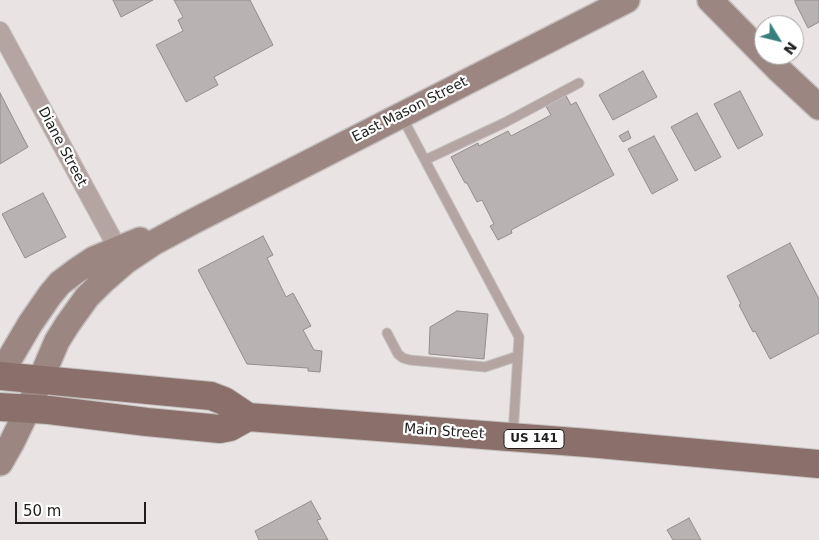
<!DOCTYPE html>
<html>
<head>
<meta charset="utf-8">
<style>
	body { margin:0 }
	#map { position:relative; width:819px; height:540px; overflow:hidden; background:#e9e4e3; font-family:"DejaVu Sans",sans-serif }
	canvas { display:block }
	.north { position:absolute; left:754px; top:15px; width:50px; height:50px; box-sizing:border-box; background:#fff; border:1px solid #a5a5a5; border-radius:50%; rotate:126deg; font-size:14px; font-weight:700; line-height:20px; text-align:center; color:#1f1e1d }
	.north::after { content:''; display:block; margin:auto; width:18px; height:22px; background:#367f7d; clip-path:polygon(50% 0,100% 100%,50% 72%,0 100%) }
	.scale { position:absolute; left:15px; top:502px; width:131px; height:22px; box-sizing:border-box; border:2px solid #1f1e1d; border-top:0; padding-left:6px; font-size:15px; line-height:18px; white-space:nowrap; color:#1f1e1d; -webkit-text-stroke:4px #fff; paint-order:stroke }
</style>
</head>
<body>
<div id="map">
<canvas width="819" height="540"></canvas>
<div class="north">N</div>
<div class="scale">50 m</div>
</div>
<script>
const c = document.querySelector('canvas').getContext('2d');
c.lineJoin = 'round';
function paint(path, color) { c.fillStyle = color; c.fill(path, 'evenodd'); }
const toPath = rows => new Path2D(rows.map(r => 'M' + r).join(''));
function strokePath(path, color, width, dash) { c.strokeStyle = color; c.lineWidth = width; c.lineCap = dash ? 'butt' : 'round'; c.setLineDash(dash || []); c.stroke(path); }
function drawText(font, color, halo, rows, align = 'center') {
  c.font = font + ' "DejaVu Sans",sans-serif'; c.lineWidth = 4.5; c.setLineDash([]); c.textBaseline = 'middle'; c.strokeStyle = halo; c.fillStyle = color; for (const [text, x, y, turn = 0] of rows) {
    c.save(); c.translate(x, y); c.rotate((+turn || 0) * Math.PI / 180); c.textAlign = isNaN(turn) ? turn : align; if (halo) c.strokeText(text, 0, 0); c.fillText(text, 0, 0); c.restore();
  }
}
const building = toPath([
	[113,0,153,0,121,17,113,0],
	[174,0,250,0,273,45,214,77,218,85,186,102,156,45,183,31,178,20,183,17,174,0],
	[795,0,819,0,819,22,808,28,795,2,795,0],
	[643,71,657,97,613,120,599,95,643,71],
	[740,91,763,135,738,149,714,104,740,91],
	[564,92,571,105,576,102,614,175,511,230,512,233,498,240,490,226,494,224,482,200,477,202,467,183,465,183,451,157,478,143,479,146,508,131,511,136,551,115,544,103,564,92],
	[0,93,28,147,0,164,0,93],
	[697,113,721,157,695,171,671,127,697,113],
	[628,131,631,138,623,142,619,136,628,131],
	[654,136,678,180,652,194,628,149,654,136],
	[43,193,66,237,25,258,2,214,43,193],
	[263,236,273,255,267,258,286,297,293,293,311,326,303,330,314,350,322,351,320,372,308,371,308,368,247,364,198,270,263,236],
	[790,243,819,299,819,333,770,359,755,331,753,332,739,305,741,304,727,276,790,243],
	[457,311,488,314,484,359,429,354,430,327,457,311],
	[311,501,321,519,317,520,328,540,259,540,255,531,311,501],
	[689,518,701,540,673,540,667,530,689,518]
]);
const lane = toPath([
	[402,117,519,337,513,435],
	[425,160,504,123,579,83],
	[387,333,398,354,403,358,410,360,485,367,518,356]
]);
const street = toPath([
	[0,31,118,249,124,259]
]);
const secondary = toPath([
	[710,0,778,69,819,107],
	[0,375,30,324,50,295,60,283,76,271,94,259,118,249,140,240],
	[0,463,12,442,28,409,57,341,67,325,87,297,103,281,126,261,153,243,194,221,627,0]
]);
const primary = toPath([
	[0,376,211,396,224,401,248,417,588,443,819,464],
	[0,407,49,410,147,422,220,429,230,427,248,417]
]);
const shields = [
	[534,439,60]
];
const shieldNames = [
	["US 141",534,439]
];
const streetNames = [
	["East Mason Street",410,110,-27],
	["Diane Street",62,147,62],
	["Main Street",444,432,4]
];
paint(building, '#b8b3b2');
strokePath(building, '#928e8d', 1);
strokePath(lane, '#c5c0bf', 11);
strokePath(street, '#c5c0bf', 20);
strokePath(secondary, '#c5c0bf', 28);
strokePath(primary, '#c5c0bf', 30);
strokePath(lane, '#b4a5a2', 9);
strokePath(street, '#b4a5a2', 18);
strokePath(secondary, '#9c8681', 25);
strokePath(primary, '#8a6f6a', 28);
for (const [x, y, w] of shields) { const box = new Path2D(); box.roundRect(x - w / 2, y - 9.5, w, 19, 4); c.fillStyle = '#fff'; c.fill(box); strokePath(box, '#1f1e1d', 1); }
drawText('bold 12px', '#1f1e1d', null, shieldNames);
drawText('14px', '#1f1e1d', '#fff', streetNames);
</script>
</body>
</html>
